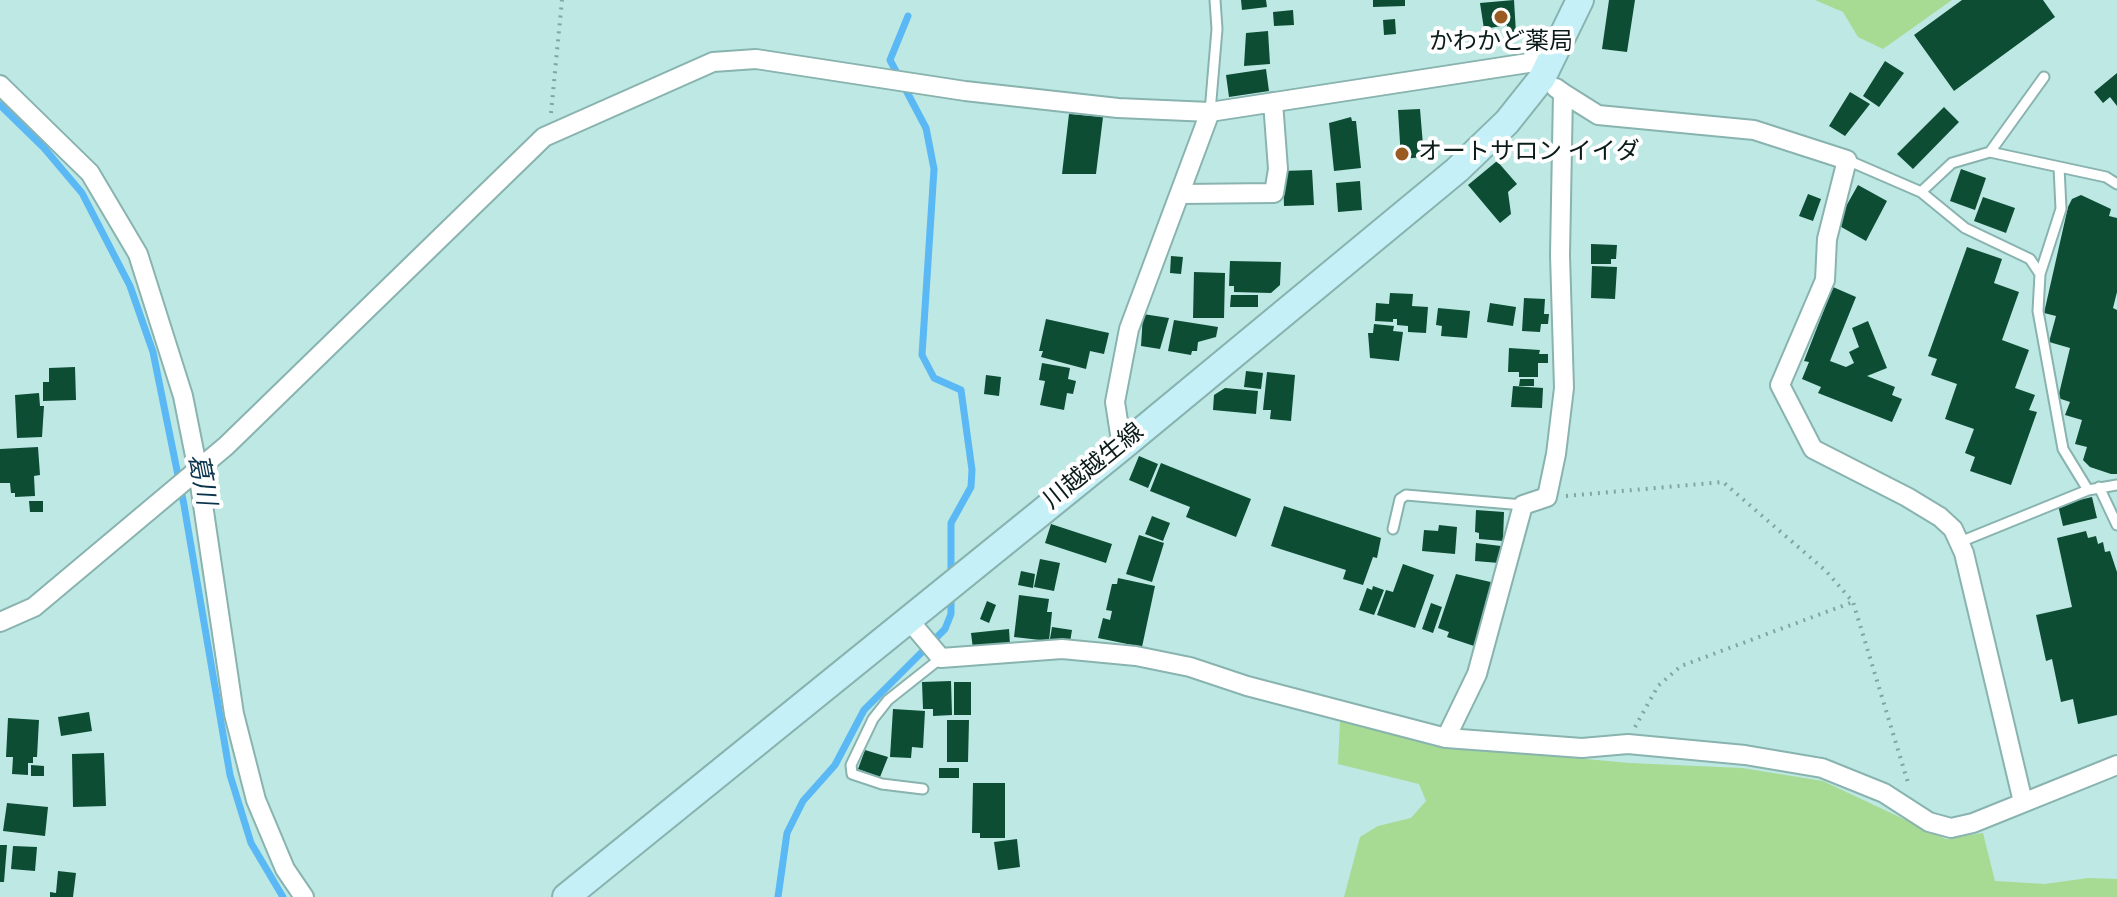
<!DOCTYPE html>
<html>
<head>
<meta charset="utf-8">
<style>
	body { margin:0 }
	canvas { display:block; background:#bde8e4 }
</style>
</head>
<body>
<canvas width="2117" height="897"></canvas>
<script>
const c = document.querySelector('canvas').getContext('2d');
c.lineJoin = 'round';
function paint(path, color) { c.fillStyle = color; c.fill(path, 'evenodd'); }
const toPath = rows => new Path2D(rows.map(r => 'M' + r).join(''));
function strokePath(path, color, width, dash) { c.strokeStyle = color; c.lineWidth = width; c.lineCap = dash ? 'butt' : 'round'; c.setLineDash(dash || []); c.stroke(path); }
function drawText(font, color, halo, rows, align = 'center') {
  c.font = font + ' Overpass,"Noto Sans JP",sans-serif'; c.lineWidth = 8; c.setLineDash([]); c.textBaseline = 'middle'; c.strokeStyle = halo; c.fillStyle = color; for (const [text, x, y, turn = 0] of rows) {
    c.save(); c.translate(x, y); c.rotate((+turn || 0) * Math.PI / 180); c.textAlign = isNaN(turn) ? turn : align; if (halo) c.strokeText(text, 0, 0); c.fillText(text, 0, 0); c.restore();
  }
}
const green = toPath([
	[1815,0,1952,0,1883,49,1858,37,1843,12],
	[1340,721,1447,746,1629,763,1742,768,1823,781,1946,839,1983,833,1995,881,2045,884,2088,878,2117,879,2117,897,1344,897,1360,837,1378,826,1411,818,1426,801,1419,784,1338,764]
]);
const stream = toPath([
	[908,16,890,60,926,128,934,169,922,355,934,378,961,390,972,470,971,487,951,523,951,577],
	[0,105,44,148,82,193,130,286,153,352,184,505,230,775,251,843,283,897],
	[778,897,787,833,803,801,835,765,864,710,945,629,951,614,951,593]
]);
const building = toPath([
	[1241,0,1266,0,1267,7,1242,10],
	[1373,0,1405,0,1405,6,1373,7],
	[1514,0,1516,33,1508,34,1507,25,1484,29,1480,3],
	[1609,0,1635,0,1627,52,1602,49],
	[1962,0,2043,0,2055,17,1954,91,1914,35],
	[1293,10,1294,25,1274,26,1273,12],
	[1395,19,1396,34,1384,35,1383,20],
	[1268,31,1270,64,1244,66,1246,33],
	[1885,61,1904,73,1879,107,1863,96],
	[1266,69,1269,91,1229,97,1226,75],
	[2117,73,2117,106,2110,97,2103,103,2094,92],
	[1850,92,1870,104,1845,136,1829,126],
	[1944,107,1959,122,1913,169,1897,154],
	[1420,109,1424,157,1401,159,1398,110],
	[1069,114,1103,117,1096,174,1062,174],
	[1351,117,1352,121,1356,121,1361,168,1334,171,1329,123],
	[1497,161,1517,184,1508,192,1511,214,1500,223,1468,185],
	[1961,169,1986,178,1975,210,1950,201],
	[1312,170,1314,205,1284,206,1283,171],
	[1360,181,1362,210,1338,212,1336,183],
	[1858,185,1887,201,1866,241,1836,224],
	[1808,194,1821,199,1813,221,1799,216],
	[2081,195,2111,209,2109,216,2117,218,2117,292,2113,308,2117,310,2117,474,2111,474,2090,467,2083,460,2087,447,2075,444,2082,420,2065,415,2070,402,2058,398,2070,348,2049,342,2056,316,2044,313,2068,207,2072,199],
	[1983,197,2015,208,2006,233,1974,221],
	[1591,244,1617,245,1616,259,1611,259,1611,264,1591,264],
	[1967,247,2002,259,1994,283,2019,292,2002,340,2029,350,2015,388,2035,395,2029,410,2037,412,2011,485,1970,471,1975,457,1965,453,1974,429,1945,419,1957,384,1931,375,1937,359,1928,356],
	[1171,256,1183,257,1181,274,1170,273],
	[1230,261,1281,262,1280,285,1271,293,1234,292,1234,286,1229,286],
	[1592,266,1617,267,1615,299,1591,298],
	[1194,272,1225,273,1224,318,1193,318],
	[1833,287,1856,297,1830,361,1846,367,1854,363,1849,352,1859,347,1852,328,1868,321,1887,368,1867,376,1895,387,1892,395,1902,399,1892,422,1818,393,1821,387,1802,379,1809,362,1804,361],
	[1390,293,1413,294,1412,306,1428,307,1426,333,1408,332,1408,326,1397,325,1397,319,1393,319,1393,322,1375,321,1376,303,1389,304],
	[1231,295,1258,295,1258,307,1230,307],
	[1524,298,1545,299,1544,314,1549,314,1548,324,1541,324,1540,332,1522,331],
	[1490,303,1516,307,1513,326,1487,322],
	[1438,308,1470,311,1467,338,1441,336,1442,326,1436,325],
	[1143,314,1169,318,1160,349,1141,346],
	[1046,319,1109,333,1104,354,1090,351,1086,369,1041,357,1043,351,1039,351],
	[1174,320,1218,327,1216,337,1198,342,1197,351,1192,351,1191,355,1168,351],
	[1374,324,1394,326,1393,331,1403,332,1399,361,1370,358,1368,333,1373,333],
	[1509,348,1540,350,1539,354,1548,354,1548,363,1538,363,1538,377,1519,377,1519,372,1508,372],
	[1042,363,1070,368,1068,379,1076,381,1073,394,1067,393,1064,410,1040,405,1045,381,1039,380],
	[75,367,76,400,43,401,43,382,49,382,49,368],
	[1246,371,1263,373,1261,389,1244,387],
	[1267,372,1295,375,1291,421,1270,419,1271,410,1263,410],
	[986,375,1001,377,999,396,984,394],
	[1520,379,1534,379,1534,386,1519,386],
	[1513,386,1543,388,1542,408,1511,407],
	[1225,388,1258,391,1256,414,1213,410,1214,395],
	[39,393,40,406,44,406,42,437,17,438,15,395],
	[38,447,40,475,34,476,35,496,15,497,15,493,11,493,10,483,0,483,0,449],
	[1139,456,1158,464,1148,488,1129,480],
	[1161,463,1251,499,1236,537,1186,517,1190,507,1150,491],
	[2092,497,2097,518,2063,526,2058,505],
	[29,501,43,501,43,512,30,512],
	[1284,506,1381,538,1377,558,1373,557,1363,585,1343,579,1346,570,1271,546],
	[1476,510,1504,512,1503,541,1479,539,1479,533,1475,532],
	[1152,516,1170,523,1163,541,1145,534],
	[1051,524,1112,544,1106,563,1045,543],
	[1439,525,1457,527,1455,554,1422,551,1424,530,1438,531],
	[2086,531,2088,538,2096,536,2098,544,2103,542,2105,552,2110,551,2117,572,2117,715,2078,724,2073,699,2061,702,2052,659,2046,661,2036,615,2072,607,2057,538],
	[1139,535,1164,543,1152,582,1126,574],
	[1476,543,1501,546,1499,563,1475,561],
	[1040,559,1060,563,1054,591,1034,587],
	[1403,564,1434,575,1415,628,1377,615,1386,590,1393,592],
	[1021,571,1035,574,1033,588,1018,585],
	[1456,574,1495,583,1474,646,1447,637,1449,632,1438,628],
	[1118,578,1155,586,1142,647,1098,638,1103,618,1110,620,1112,611,1106,610,1112,584,1117,584],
	[1373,586,1384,590,1374,615,1359,610,1367,588,1372,590],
	[1019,595,1049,599,1047,612,1052,612,1049,641,1014,637],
	[987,601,996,605,989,623,980,619],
	[1431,603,1442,607,1433,633,1422,629],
	[1052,627,1072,630,1070,642,1050,639],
	[1009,629,1010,645,973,649,971,633],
	[951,681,952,715,933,716,933,709,923,709,922,682],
	[954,682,971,682,971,715,954,715],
	[893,709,925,711,923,748,912,747,911,758,890,757],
	[89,712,92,731,61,736,58,717],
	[8,718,39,720,37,757,33,757,33,763,28,763,28,775,12,774,13,757,6,757],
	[947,720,969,720,968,762,947,762],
	[865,750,888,757,880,777,858,769],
	[104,753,106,806,73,807,72,754],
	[31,765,44,766,44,776,31,776],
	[939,768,959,768,959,778,939,778],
	[973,783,1005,783,1005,838,980,838,980,833,972,833],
	[7,803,48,807,45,836,3,831],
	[1017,839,1020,867,998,870,994,842],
	[0,845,7,845,4,882,0,882],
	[13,846,37,847,35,871,11,869],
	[58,871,76,873,73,897,50,897,50,892,56,893]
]);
const path = toPath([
	[551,113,562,0],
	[1566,496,1723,482,1826,571,1853,602,1909,786],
	[1635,727,1658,686,1681,666,1853,602]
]);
const service = toPath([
	[1210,112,1217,29,1215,0],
	[1990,152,2044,77],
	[1847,160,1921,192,1965,228,2030,259,2040,274,2038,311,2063,449,2088,490],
	[1921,192,1952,163,1990,152,2106,177,2117,184],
	[2040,274,2061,209,2059,167],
	[2099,487,2117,525],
	[1393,529,1400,499,1406,495,1523,505],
	[1960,542,2088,490,2117,485],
	[923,789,882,784,852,774,851,765,873,719,888,700,941,658]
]);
const minor = toPath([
	[0,85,90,173,138,254,183,396,198,471,234,714,256,800,285,869,304,897],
	[1563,93,1598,115,1754,130,1847,160,1827,239,1825,280,1780,385,1813,449,1907,497,1940,517,1953,529,1964,553,2023,802],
	[1181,194,1274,193,1278,169,1273,102],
	[1122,447,1115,402,1129,329,1210,112],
	[908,619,941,658,1062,649,1136,656,1190,667,1247,686,1446,738,1582,748,1628,744,1745,755,1822,768,1884,793,1929,822,1951,828,1973,823,2117,765],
	[0,622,34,607,226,446,544,137,713,62,756,59,965,91,1118,108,1210,112,1554,59],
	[1446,738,1477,674,1523,505,1547,497,1556,454,1564,388,1560,255,1563,93,1556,88]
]);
const secondary = toPath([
	[566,897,1122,447,1457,170,1507,122,1542,78,1580,0]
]);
const markers = [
	[1501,17,8,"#9a5b22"],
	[1402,154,8,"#9a5b22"]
];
const poiNames = [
	["かわかど薬局",1501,44],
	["オートサロン イイダ",1418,154,"left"]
];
const streetNames = [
	["川越越生線",1095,468,-39]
];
const waterNames = [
	["葛川",199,480,79]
];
paint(green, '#a7da92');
strokePath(stream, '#5ab8f5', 7);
paint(building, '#0c4d34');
strokePath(service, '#89b3af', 13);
strokePath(minor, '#89b3af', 22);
strokePath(secondary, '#89b3af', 30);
strokePath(path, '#83a5a2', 4, [2, 6]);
strokePath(service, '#fff', 9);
strokePath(minor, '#fff', 18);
strokePath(secondary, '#c5f0f8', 26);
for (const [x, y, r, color] of markers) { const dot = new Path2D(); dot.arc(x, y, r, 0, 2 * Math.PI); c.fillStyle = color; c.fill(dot); strokePath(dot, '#fff', 3); }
drawText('24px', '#0b1c1a', '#fff', poiNames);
drawText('24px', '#0b1c1a', '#fff', streetNames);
drawText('italic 26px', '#0a334c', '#fff', waterNames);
</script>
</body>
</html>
